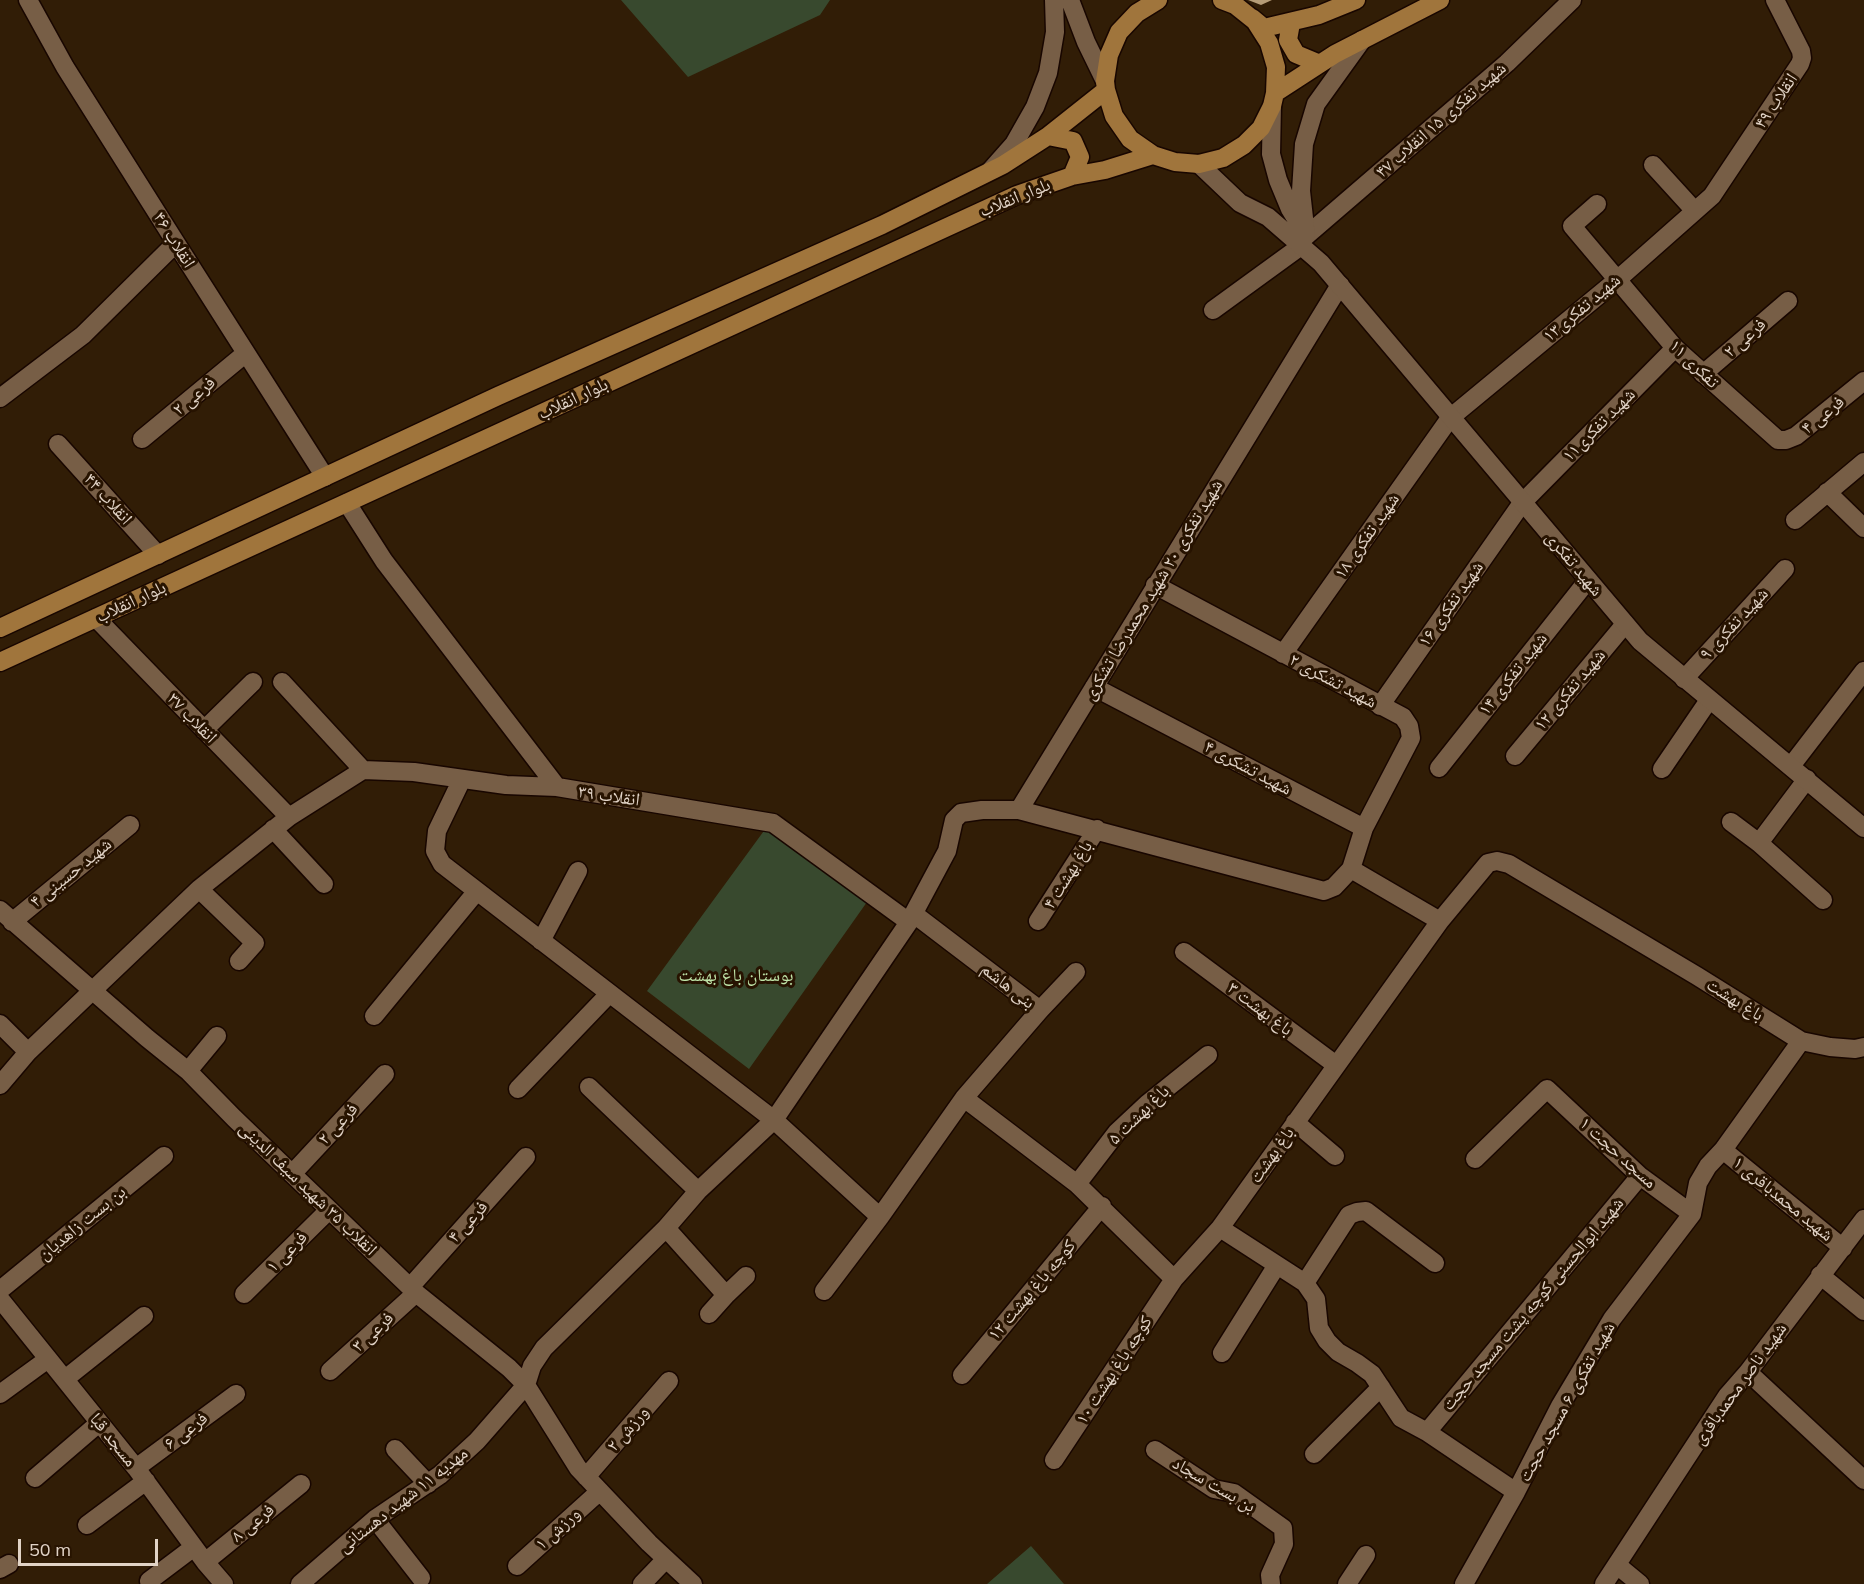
<!DOCTYPE html>
<html>
<head>
<meta charset="utf-8">
<style>
	body { margin:0 }
	#map { position:relative; width:1864px; height:1584px; overflow:hidden; background:#311d06; font-family:Mulish,sans-serif }
	canvas { display:block }
	.scale { position:absolute; left:18px; top:1539px; width:140px; height:27px; box-sizing:border-box; border:3px solid #e1d3c6; border-top:0; padding-left:8px; font-size:18px; line-height:21px; white-space:nowrap; color:#e1d3c6; -webkit-text-stroke:4px #271300; paint-order:stroke }
</style>
</head>
<body>
<div id="map">
<canvas width="1864" height="1584"></canvas>
<div class="scale">50 m</div>
</div>
<script>
const c = document.querySelector('canvas').getContext('2d');
c.lineJoin = 'round';
function paint(path, color) { c.fillStyle = color; c.fill(path, 'evenodd'); }
const toPath = rows => new Path2D(rows.map(r => 'M' + r).join(''));
function strokePath(path, color, width, dash) { c.strokeStyle = color; c.lineWidth = width; c.lineCap = dash ? 'butt' : 'round'; c.setLineDash(dash || []); c.stroke(path); }
function drawText(font, color, halo, rows, align = 'center') {
  c.font = font + ' Mulish,"Noto Naskh Arabic",sans-serif'; c.lineWidth = 6; c.setLineDash([]); c.textBaseline = 'middle'; c.strokeStyle = halo; c.fillStyle = color; for (const [text, x, y, turn = 0] of rows) {
    c.save(); c.translate(x, y); c.rotate((+turn || 0) * Math.PI / 180); c.textAlign = isNaN(turn) ? turn : align; if (halo) c.strokeText(text, 0, 0); c.fillText(text, 0, 0); c.restore();
  }
}
const green = toPath([
	[621,0,830,0,820,15,688,77],
	[766,828,867,902,749,1069,647,991],
	[1031,1546,1064,1584,987,1584]
]);
const building = toPath([
	[1248,0,1272,0,1261,5]
]);
const street = toPath([
	[28,0,65,67,176,243,325,477],
	[1653,165,1694,210],
	[1597,204,1572,226,1675,348,1778,440,1786,440,1796,436,1864,381],
	[1306,236,1507,63,1572,0],
	[1213,310,1301,246],
	[1703,374,1788,301],
	[0,398,83,335,176,243],
	[142,439,246,353],
	[58,444,158,555],
	[1827,492,1864,528],
	[347,503,384,561,557,787],
	[1795,520,1864,462],
	[1155,585,1403,717,1409,726,1411,738,1364,828],
	[96,618,289,817],
	[1283,654,1450,418,1617,280,1712,196,1800,64,1802,58,1801,51,1775,0],
	[1684,679,1785,569],
	[282,682,363,770],
	[1380,706,1522,503,1675,348],
	[204,730,253,682],
	[1515,756,1625,624],
	[1791,766,1864,671],
	[1439,768,1588,580],
	[1662,769,1709,700],
	[462,779,437,831,435,851,442,864,477,891],
	[1019,810,1324,891,1334,887,1351,869,1364,828,1094,687],
	[1731,822,1759,843,1823,900],
	[273,829,324,884],
	[1759,843,1807,779],
	[1351,869,1440,921],
	[199,889,255,943,239,961],
	[0,910,147,1038,188,1071,234,1118,416,1293,509,1368,526,1385,578,1468,649,1543,693,1584],
	[1038,921,1097,829],
	[12,922,130,825],
	[541,941,578,871],
	[1184,952,1336,1065],
	[1040,1010,1076,972],
	[374,1016,477,891,774,1120,880,1217,964,1098,1040,1010,914,914],
	[0,1024,28,1052],
	[188,1071,217,1036],
	[0,1085,28,1052,199,889,289,817,363,770,414,772,506,785,557,787,773,823,909,922],
	[589,1087,698,1191],
	[518,1089,609,994],
	[964,1098,1077,1184,1174,1279,1220,1228,1440,921,1488,863,1497,861,1509,864,1697,976,1801,1041],
	[1295,1122,1335,1156],
	[1723,1150,1843,1248],
	[1475,1159,1547,1089,1640,1176,1692,1214],
	[292,1174,385,1074],
	[1077,1184,1117,1132,1147,1104,1208,1055],
	[666,1228,726,1295,746,1276],
	[1220,1228,1305,1283,1316,1299,1319,1328,1327,1341,1338,1352,1357,1363,1372,1374,1401,1418,1427,1432,1516,1492],
	[1820,1275,1864,1311],
	[1305,1283,1349,1215,1357,1212,1366,1211,1435,1263],
	[411,1286,526,1157],
	[0,1290,164,1156],
	[824,1291,880,1217],
	[244,1294,329,1210],
	[0,1299,136,1468,205,1562,224,1584],
	[709,1314,726,1295],
	[1222,1353,1277,1265],
	[330,1371,416,1293],
	[1748,1372,1864,1480],
	[962,1375,1102,1206],
	[65,1379,144,1316],
	[0,1394,48,1359],
	[1427,1432,1640,1176],
	[395,1449,428,1484],
	[1155,1450,1214,1489,1234,1493,1283,1528,1284,1544,1270,1575,1271,1584],
	[1314,1454,1381,1387],
	[1054,1460,1174,1279],
	[136,1468,236,1394],
	[586,1477,669,1381],
	[35,1478,99,1423],
	[375,1519,421,1578],
	[87,1525,146,1481],
	[205,1562,301,1484],
	[1617,1565,1640,1584],
	[517,1566,600,1491],
	[0,1569,9,1564],
	[149,1581,194,1547],
	[300,1584,375,1519,440,1475,477,1441,526,1385,532,1366,544,1348,666,1228,698,1191,774,1120,909,922,947,851,954,820,961,813,982,810,1019,810,1340,285],
	[642,1584,666,1559],
	[1347,1584,1366,1555],
	[1464,1584,1516,1492,1560,1406,1612,1319,1692,1214,1698,1183,1708,1166,1723,1150,1801,1041,1830,1047,1855,1049,1864,1047],
	[1604,1584,1727,1396,1748,1372,1864,1219]
]);
const secondary = toPath([
	[1070,0,1086,42,1105,81],
	[1272,106,1271,154,1278,180,1290,209,1303,230],
	[1199,164,1240,203,1268,217,1321,263,1640,641,1864,828],
	[991,170,1014,144,1035,107,1048,73,1055,32,1054,0],
	[1306,236,1301,191,1304,144,1316,104,1362,40]
]);
const primary = toPath([
	[1158,0,1137,13,1119,32,1109,55,1105,81,1106,90,1114,116,1130,139,1153,155,1175,162,1199,164,1223,158,1244,145,1261,128,1272,106,1275,93,1276,67,1269,43,1255,21,1235,5,1222,0],
	[1252,18,1264,28,1319,15,1356,0],
	[1291,23,1288,40,1296,54,1320,64],
	[1275,93,1335,54,1440,0],
	[1048,136,1073,141,1080,157,1072,176],
	[0,628,498,396,882,225,1003,165,1048,136,1106,90],
	[0,662,1017,195,1072,176,1105,170,1153,155]
]);
const streetNames = [
	["انقلاب ۴۹",1776,101,-56],
	["شهید تفکری ۱۵ انقلاب ۴۷",1441,120,-41],
	["بلوار انقلاب",1015,198,-22],
	["انقلاب ۴۶",174,240,58],
	["شهید تفکری۱۳",1582,308,-40],
	["فرعی ۲",1745,338,-41],
	["تفکری ۱۱",1694,364,44],
	["فرعی ۲",194,396,-40],
	["بلوار انقلاب",573,399,-25],
	["فرعی ۴",1823,415,-39],
	["شهید تفکری۱۱",1599,425,-45],
	["انقلاب ۴۴",108,499,48],
	["شهید تفکری ۱۸",1367,536,-55],
	["شهید تفکری",1574,564,50],
	["شهید تفکری ۲۰ شهید محمدرضا تشکری",1153,590,-59],
	["بلوار انقلاب",131,602,-25],
	["شهید تفکری ۱۶",1451,604,-55],
	["شهید تفکری ۹",1734,624,-47],
	["شهید تفکری ۱۴",1513,674,-52],
	["شهید تشکری ۲",1333,681,28],
	["شهید تفکری ۱۲",1570,690,-50],
	["انقلاب ۳۷",192,718,46],
	["شهید تشکری ۴",1248,768,28],
	["انقلاب ۳۹",609,796,8],
	["شهید حسینی ۴",71,873,-39],
	["باغ بهشت ۴",1068,875,-58],
	["بنی هاشم",1008,986,38],
	["باغ بهشت",1735,1000,32],
	["باغ بهشت ۳",1260,1009,37],
	["باغ بهشت ۵",1139,1115,-44],
	["فرعی ۲",338,1124,-47],
	["مسجد حجت ۱",1618,1153,42],
	["باغ بهشت",1272,1155,-55],
	["انقلاب ۳۵ شهید سیف الدینی",308,1189,44],
	["شهید محمدباقری ۱",1783,1199,39],
	["فرعی ۴",468,1222,-48],
	["بن بست زاهدیان",82,1223,-39],
	["فرعی ۱",287,1252,-45],
	["کوچه باغ بهشت ۱۲",1032,1290,-50],
	["شهید ابوالحسنی کوچه پشت مسجد حجت",1533,1304,-50],
	["فرعی ۳",373,1332,-43],
	["کوچه باغ بهشت ۱۰",1114,1370,-57],
	["شهید ناصر محمدباقری",1740,1384,-54],
	["شهید تفکری ۶ مسجد حجت",1567,1402,-61],
	["ورزش ۲",628,1429,-49],
	["فرعی ۶",186,1431,-37],
	["مسجد قبا",113,1440,51],
	["بن بست سجاد",1214,1485,30],
	["مهدیه ۱۱ شهید دهستانی",403,1500,-38],
	["فرعی ۸",253,1523,-39],
	["ورزش ۱",558,1529,-42]
];
const parkNames = [
	["بوستان باغ بهشت",736,976]
];
paint(green, '#38492e');
paint(building, '#b59c77');
strokePath(street, '#180600', 21);
strokePath(secondary, '#180600', 21);
strokePath(primary, '#180600', 21);
strokePath(street, '#775e46', 18);
strokePath(secondary, '#775e46', 18);
strokePath(primary, '#a0753c', 18);
drawText('18px', '#e1d3c6', '#271300', streetNames);
drawText('18px', '#bfe4a8', '#271300', parkNames);
</script>
</body>
</html>
